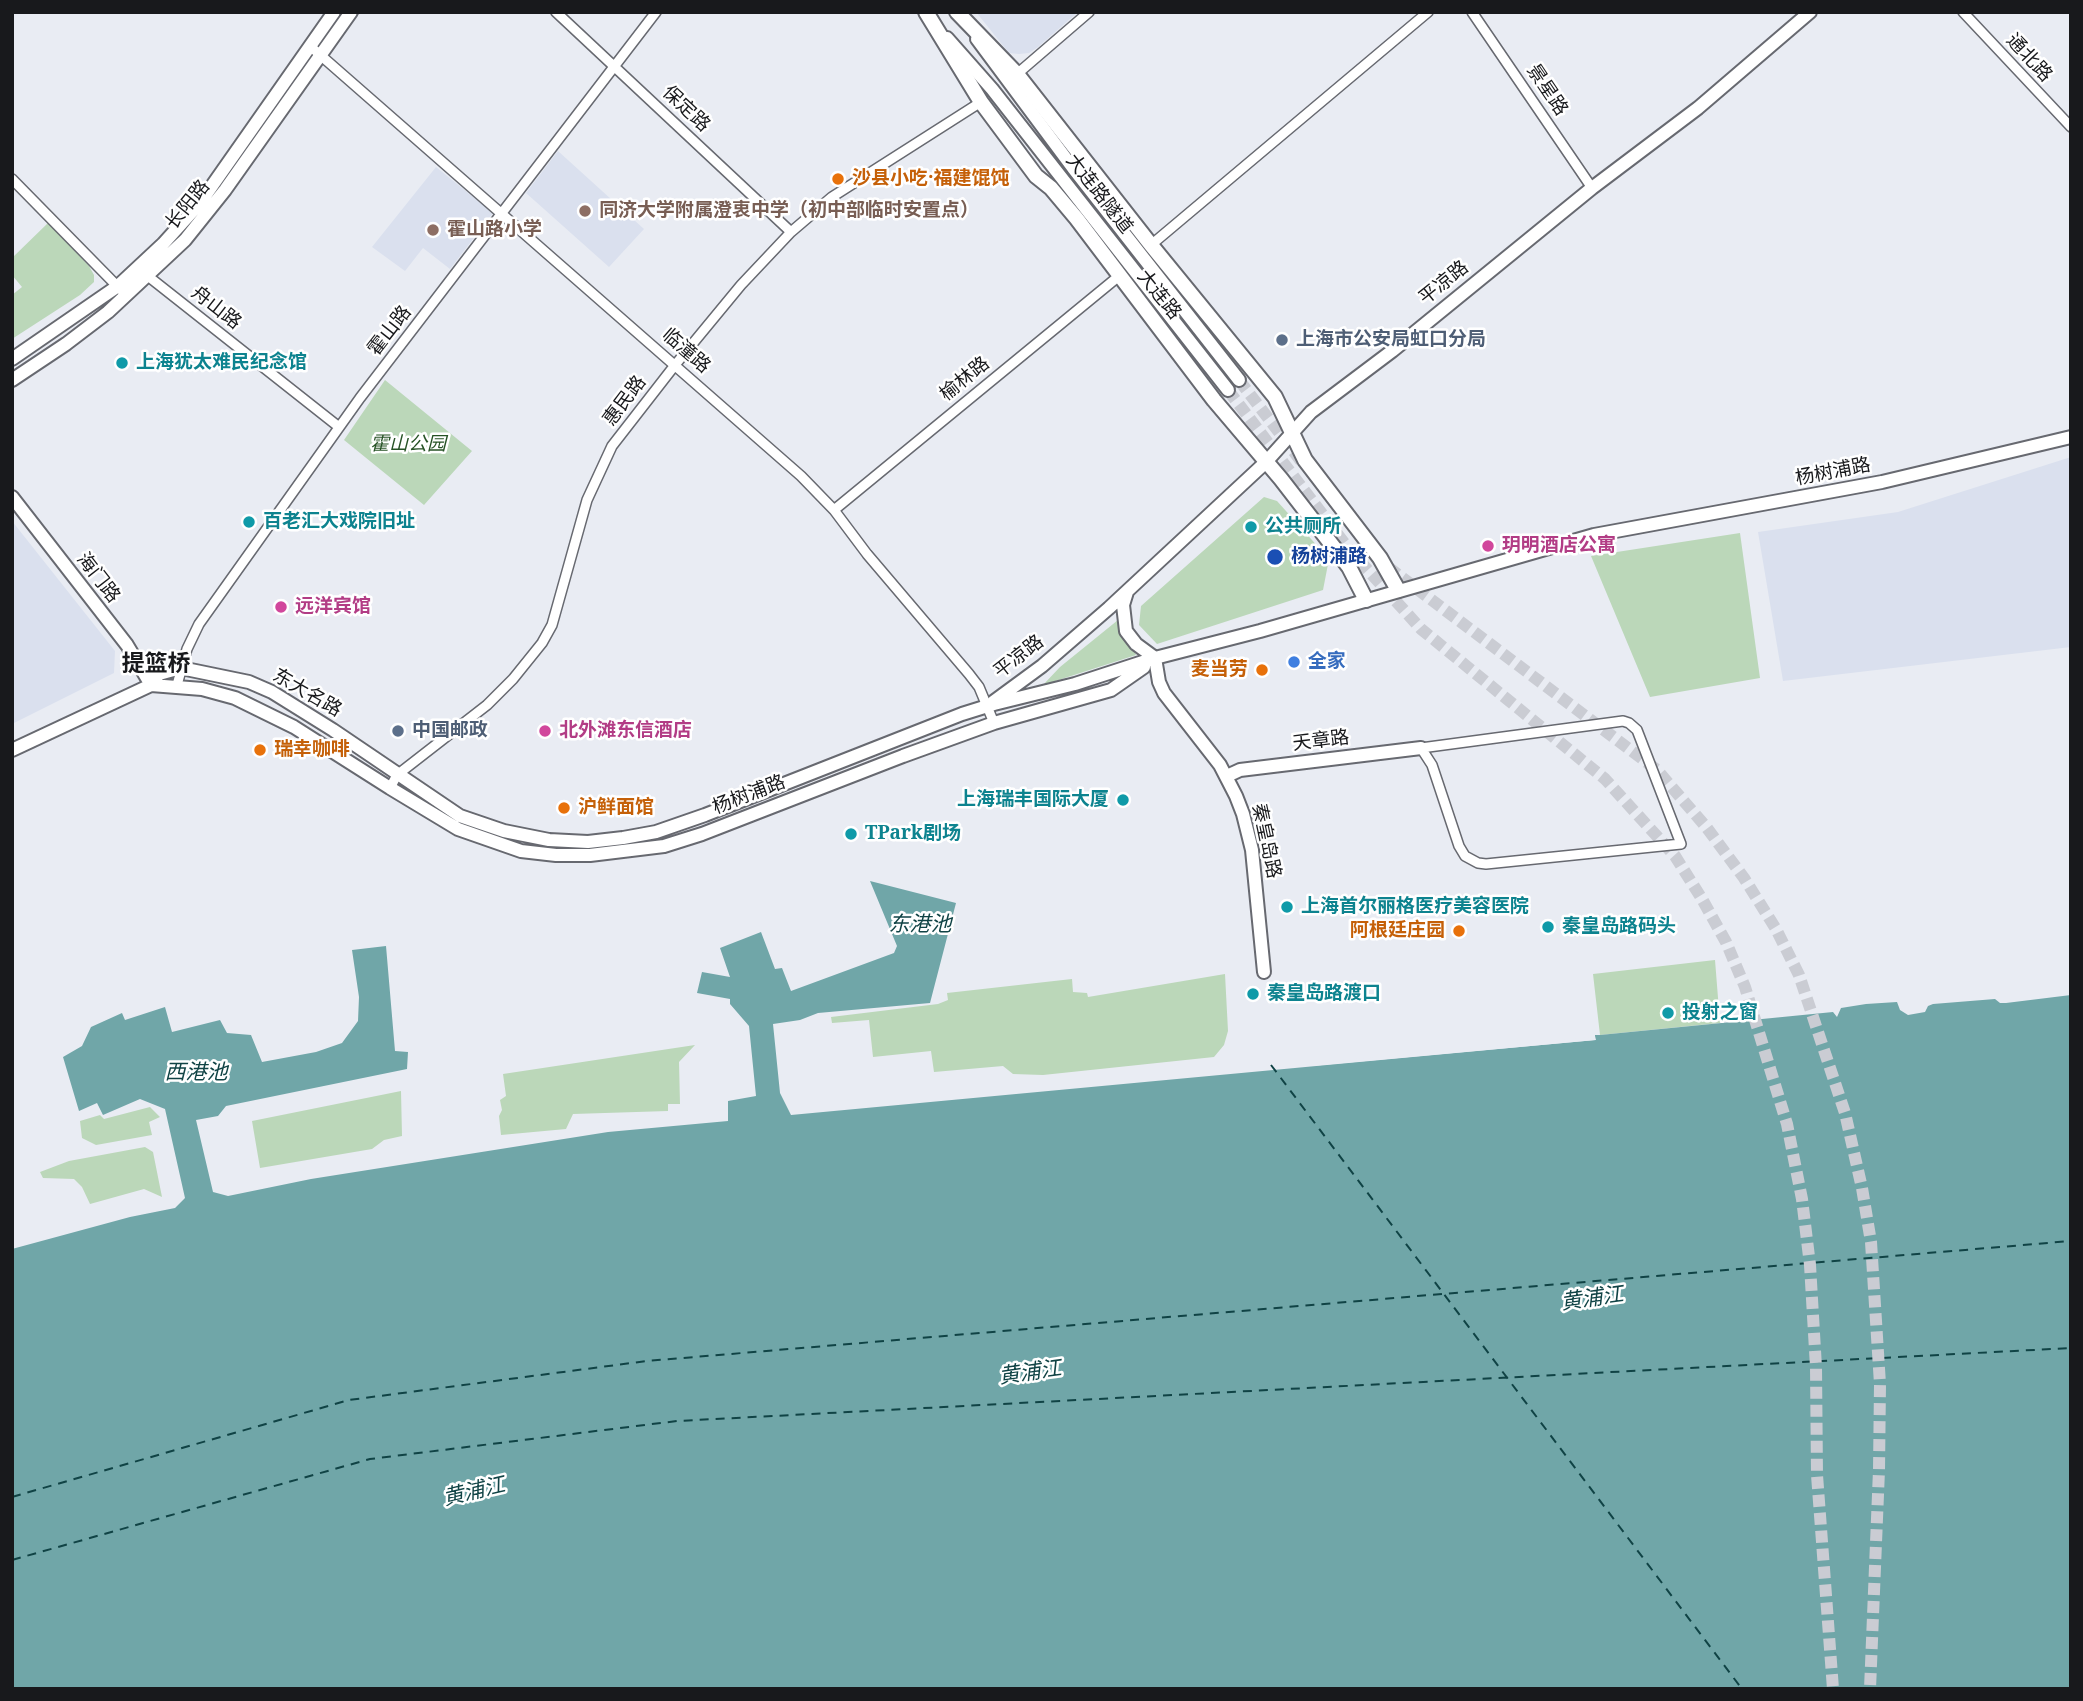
<!DOCTYPE html>
<html>
<head>
<meta charset="utf-8">
<style>
	body { margin:0 }
	#map { position:relative; width:2083px; height:1701px; overflow:hidden; background:#e9ecf3; font-family:"Noto Serif",serif }
	canvas { display:block }
	.frame { position:absolute; inset:0; border:14px solid #18191c; pointer-events:none }
</style>
</head>
<body>
<div id="map">
<canvas width="2083" height="1701"></canvas>
<div class="frame"></div>
</div>
<script>
const c = document.querySelector('canvas').getContext('2d');
c.lineJoin = 'round';
function paint(path, color) { c.fillStyle = color; c.fill(path, 'evenodd'); }
const toPath = rows => new Path2D(rows.map(r => 'M' + r).join(''));
function strokePath(path, color, width, dash) { c.strokeStyle = color; c.lineWidth = width; c.lineCap = dash ? 'butt' : 'round'; c.setLineDash(dash || []); c.stroke(path); }
function drawText(font, color, halo, rows, align = 'center') {
  c.font = font + ' "Noto Serif","Noto Sans SC",serif'; c.lineWidth = 5; c.setLineDash([]); c.textBaseline = 'middle'; c.strokeStyle = halo; c.fillStyle = color; for (const [text, x, y, turn = 0] of rows) {
    c.save(); c.translate(x, y); c.rotate((+turn || 0) * Math.PI / 180); c.textAlign = isNaN(turn) ? turn : align; if (halo) c.strokeText(text, 0, 0); c.fillText(text, 0, 0); c.restore();
  }
}
const built = toPath([
	[976,12,1078,12,1038,47,1029,53,1019,54,1009,53],
	[558,151,644,229,609,267,526,193],
	[436,167,493,213,450,269,423,248,405,271,372,247],
	[2071,457,2071,647,1783,681,1758,532,1898,512],
	[12,521,115,651,114,673,12,724]
]);
const green = toPath([
	[49,222,89,266,94,275,94,282,80,295,12,339,12,295,22,287,12,275,12,258],
	[385,380,472,451,424,505,344,440],
	[1264,497,1277,501,1329,559,1323,590,1157,644,1139,625,1141,606],
	[1740,533,1760,678,1650,697,1591,556],
	[1118,620,1136,655,1043,685,1060,667],
	[1715,960,1720,1023,1600,1035,1593,974],
	[1225,974,1228,1031,1224,1045,1214,1057,1043,1075,1013,1074,1003,1066,934,1072,931,1051,873,1057,869,1020,832,1023,831,1017,938,1004,948,1000,947,993,1072,979,1073,992,1087,993,1088,997],
	[695,1045,679,1062,680,1104,668,1104,668,1111,573,1114,566,1129,501,1135,499,1116,502,1110,500,1100,506,1096,503,1074],
	[401,1091,402,1136,384,1140,372,1149,260,1168,252,1121],
	[150,1107,160,1117,149,1122,152,1135,96,1145,82,1138,80,1121,100,1115,104,1119],
	[145,1147,153,1152,162,1197,144,1189,90,1204,82,1187,74,1179,43,1178,40,1172,69,1161]
]);
const water = toPath([
	[870,881,956,903,930,1003,818,1013,800,1020,773,1024,780,1093,791,1115,1595,1040,1595,1035,1600,1035,1833,1012,1837,1017,1841,1008,1866,1004,1897,1002,1900,1010,1908,1015,1925,1012,1928,1006,1933,1004,1995,999,2000,1003,2006,1003,2071,995,2071,1689,12,1689,12,1249,130,1217,175,1208,185,1198,165,1109,140,1099,103,1115,97,1103,79,1111,63,1057,82,1046,91,1027,122,1013,125,1020,165,1007,172,1032,220,1020,227,1033,251,1035,262,1062,316,1052,342,1043,358,1021,359,997,352,950,386,946,395,1051,408,1052,407,1069,226,1106,218,1116,196,1120,213,1192,228,1196,311,1179,608,1132,728,1121,728,1101,756,1096,749,1026,730,1004,730,999,697,993,702,972,730,977,720,948,761,932,775,969,782,968,791,991,894,953,897,946]
]);
const pier = toPath([
	[1594,1032,1596,1040,1311,1066,1310,1063,1591,1037]
]);
const ferry = toPath([
	[1271,1065,1742,1689],
	[12,1497,349,1400,647,1361,2071,1241],
	[12,1560,370,1459,677,1421,2071,1348]
]);
const secondaryTunnel = toPath([
	[1239,380,1301,461],
	[1228,390,1348,548,1421,629,1605,779,1675,856,1702,899,1726,942,1745,987,1787,1124,1802,1199,1810,1265,1816,1367,1817,1475,1833,1689],
	[1388,567,1657,770,1707,828,1744,878,1776,929,1799,975,1845,1113,1862,1188,1871,1242,1880,1384,1879,1470,1870,1689]
]);
const street = toPath([
	[556,12,791,232],
	[1472,12,1592,188],
	[1963,12,2071,127],
	[310,46,801,476,834,510,867,554,969,674,979,687,994,723],
	[1017,74,1089,12],
	[12,179,121,290],
	[1151,245,1428,12],
	[144,273,339,427],
	[834,510,1119,276],
	[177,685,187,649,199,624,360,398,656,12],
	[1623,721,1629,723,1637,730,1681,844,1486,864,1478,863,1465,856,1459,846,1432,765,1421,748,1623,721],
	[390,788,397,775,487,705,513,679,542,643,552,625,587,500,612,446,675,365,741,285,791,232,832,197,981,102]
]);
const secondary = toPath([
	[947,38,992,89,1228,390],
	[977,39,1073,168,1239,380],
	[12,359,118,286,163,244,200,203,334,12],
	[12,380,66,344,108,312,185,240,225,190,351,12],
	[12,497,127,645,151,685],
	[1127,592,1123,605,1126,631,1136,644,1155,658],
	[1155,658,1159,682,1164,693,1220,765,1236,796,1243,814,1252,850,1264,972],
	[151,685,159,674,181,668,249,682,272,692,333,730,460,816,504,831,549,840,588,842,623,838,656,832,705,815,962,714,994,704,1075,684,1155,658,1260,631,1594,535,1882,482,2071,437],
	[993,702,1042,666,1109,608,1266,462,1311,412,1392,351,1592,188,1698,108,1810,12],
	[12,750,151,685,202,689,235,698,294,727,390,788,458,829,521,851,556,855,590,855,664,846,702,834,903,756,994,723,1111,690,1144,667],
	[1227,776,1240,770,1421,748]
]);
const primary = toPath([
	[926,12,981,102,1036,176,1051,188,1077,219,1214,400,1281,479,1349,567,1366,600],
	[957,12,1017,74,1151,245,1275,397,1305,460,1380,558,1398,590]
]);
const markers = [
	[838,179,7,"#e8710a"],
	[585,211,7,"#8d6e63"],
	[433,230,7,"#8d6e63"],
	[1282,340,7,"#5c6f8a"],
	[122,363,7,"#0f9aa8"],
	[249,522,7,"#0f9aa8"],
	[1251,527,7,"#0f9aa8"],
	[1488,546,7,"#d1479c"],
	[1275,557,9,"#1a4fb4"],
	[281,607,7,"#d1479c"],
	[1294,662,7,"#3f7fe0"],
	[1262,670,7,"#e8710a"],
	[398,731,7,"#5c6f8a"],
	[545,731,7,"#d1479c"],
	[260,750,7,"#e8710a"],
	[1123,800,7,"#0f9aa8"],
	[564,808,7,"#e8710a"],
	[851,834,7,"#0f9aa8"],
	[1287,907,7,"#0f9aa8"],
	[1548,927,7,"#0f9aa8"],
	[1459,931,7,"#e8710a"],
	[1253,994,7,"#0f9aa8"],
	[1668,1013,7,"#0f9aa8"]
];
const streetNames = [
	["通北路",2029,58,47],
	["景星路",1547,90,56],
	["保定路",686,109,43],
	["大连路隧道",1099,194,52],
	["长阳路",188,205,-51],
	["平凉路",1444,283,-39],
	["大连路",1159,295,51],
	["舟山路",216,308,38],
	["霍山路",390,331,-52],
	["临潼路",686,351,41],
	["榆林路",965,379,-39],
	["惠民路",625,401,-53],
	["杨树浦路",1833,472,-11],
	["海门路",98,578,52],
	["平凉路",1019,657,-38],
	["东大名路",307,693,30],
	["天章路",1321,741,-7],
	["杨树浦路",749,795,-21],
	["秦皇岛路",1266,841,78]
];
const foodNames = [
	["沙县小吃·福建馄饨",852,179],
	["麦当劳",1248,670,"right"],
	["瑞幸咖啡",274,750],
	["沪鲜面馆",578,808],
	["阿根廷庄园",1445,931,"right"]
];
const educationNames = [
	["同济大学附属澄衷中学（初中部临时安置点）",599,211],
	["霍山路小学",447,230]
];
const serviceNames = [
	["上海市公安局虹口分局",1296,340],
	["中国邮政",412,731]
];
const cultureNames = [
	["上海犹太难民纪念馆",136,363],
	["百老汇大戏院旧址",263,522],
	["公共厕所",1265,527],
	["上海瑞丰国际大厦",1109,800,"right"],
	["TPark剧场",865,834],
	["上海首尔丽格医疗美容医院",1301,907],
	["秦皇岛路码头",1562,927],
	["秦皇岛路渡口",1267,994],
	["投射之窗",1682,1013]
];
const parkNames = [
	["霍山公园",408,445]
];
const hotelNames = [
	["玥明酒店公寓",1502,546],
	["远洋宾馆",295,607],
	["北外滩东信酒店",559,731]
];
const transitNames = [
	["杨树浦路",1291,557]
];
const shopNames = [
	["全家",1308,662]
];
const waterNames = [
	["东港池",920,925],
	["西港池",196,1073],
	["黄浦江",1592,1299,-8],
	["黄浦江",1030,1373,-8],
	["黄浦江",474,1492,-13]
];
const quarterNames = [
	["提篮桥",156,664]
];
paint(built, '#dae0ee');
paint(green, '#bbd7b9');
paint(water, '#70a6a8');
paint(pier, '#e9ecf3');
strokePath(ferry, '#104345', 2, [9, 7]);
strokePath(secondaryTunnel, '#caccd3', 12, [12, 6]);
strokePath(street, '#676970', 12);
strokePath(secondary, '#676970', 16);
strokePath(primary, '#676970', 18);
strokePath(street, '#fff', 9);
strokePath(secondary, '#fff', 12);
strokePath(primary, '#fff', 14);
for (const [x, y, r, color] of markers) { const dot = new Path2D(); dot.arc(x, y, r, 0, 2 * Math.PI); c.fillStyle = color; c.fill(dot); strokePath(dot, '#fff', 2.5); }
drawText('19px', '#18191c', '#fff', streetNames);
drawText('bold 19px', '#c56008', '#fff', foodNames, 'left');
drawText('bold 19px', '#785e54', '#fff', educationNames, 'left');
drawText('bold 19px', '#4e5e75', '#fff', serviceNames, 'left');
drawText('bold 19px', '#0d838f', '#fff', cultureNames, 'left');
drawText('italic 19px', '#265225', '#fff', parkNames);
drawText('bold 19px', '#b23c85', '#fff', hotelNames, 'left');
drawText('bold 19px', '#164399', '#fff', transitNames, 'left');
drawText('bold 19px', '#366cbe', '#fff', shopNames, 'left');
drawText('italic 21px', '#104345', '#fff', waterNames);
drawText('bold 23px', '#18191c', '#fff', quarterNames);
</script>
</body>
</html>
